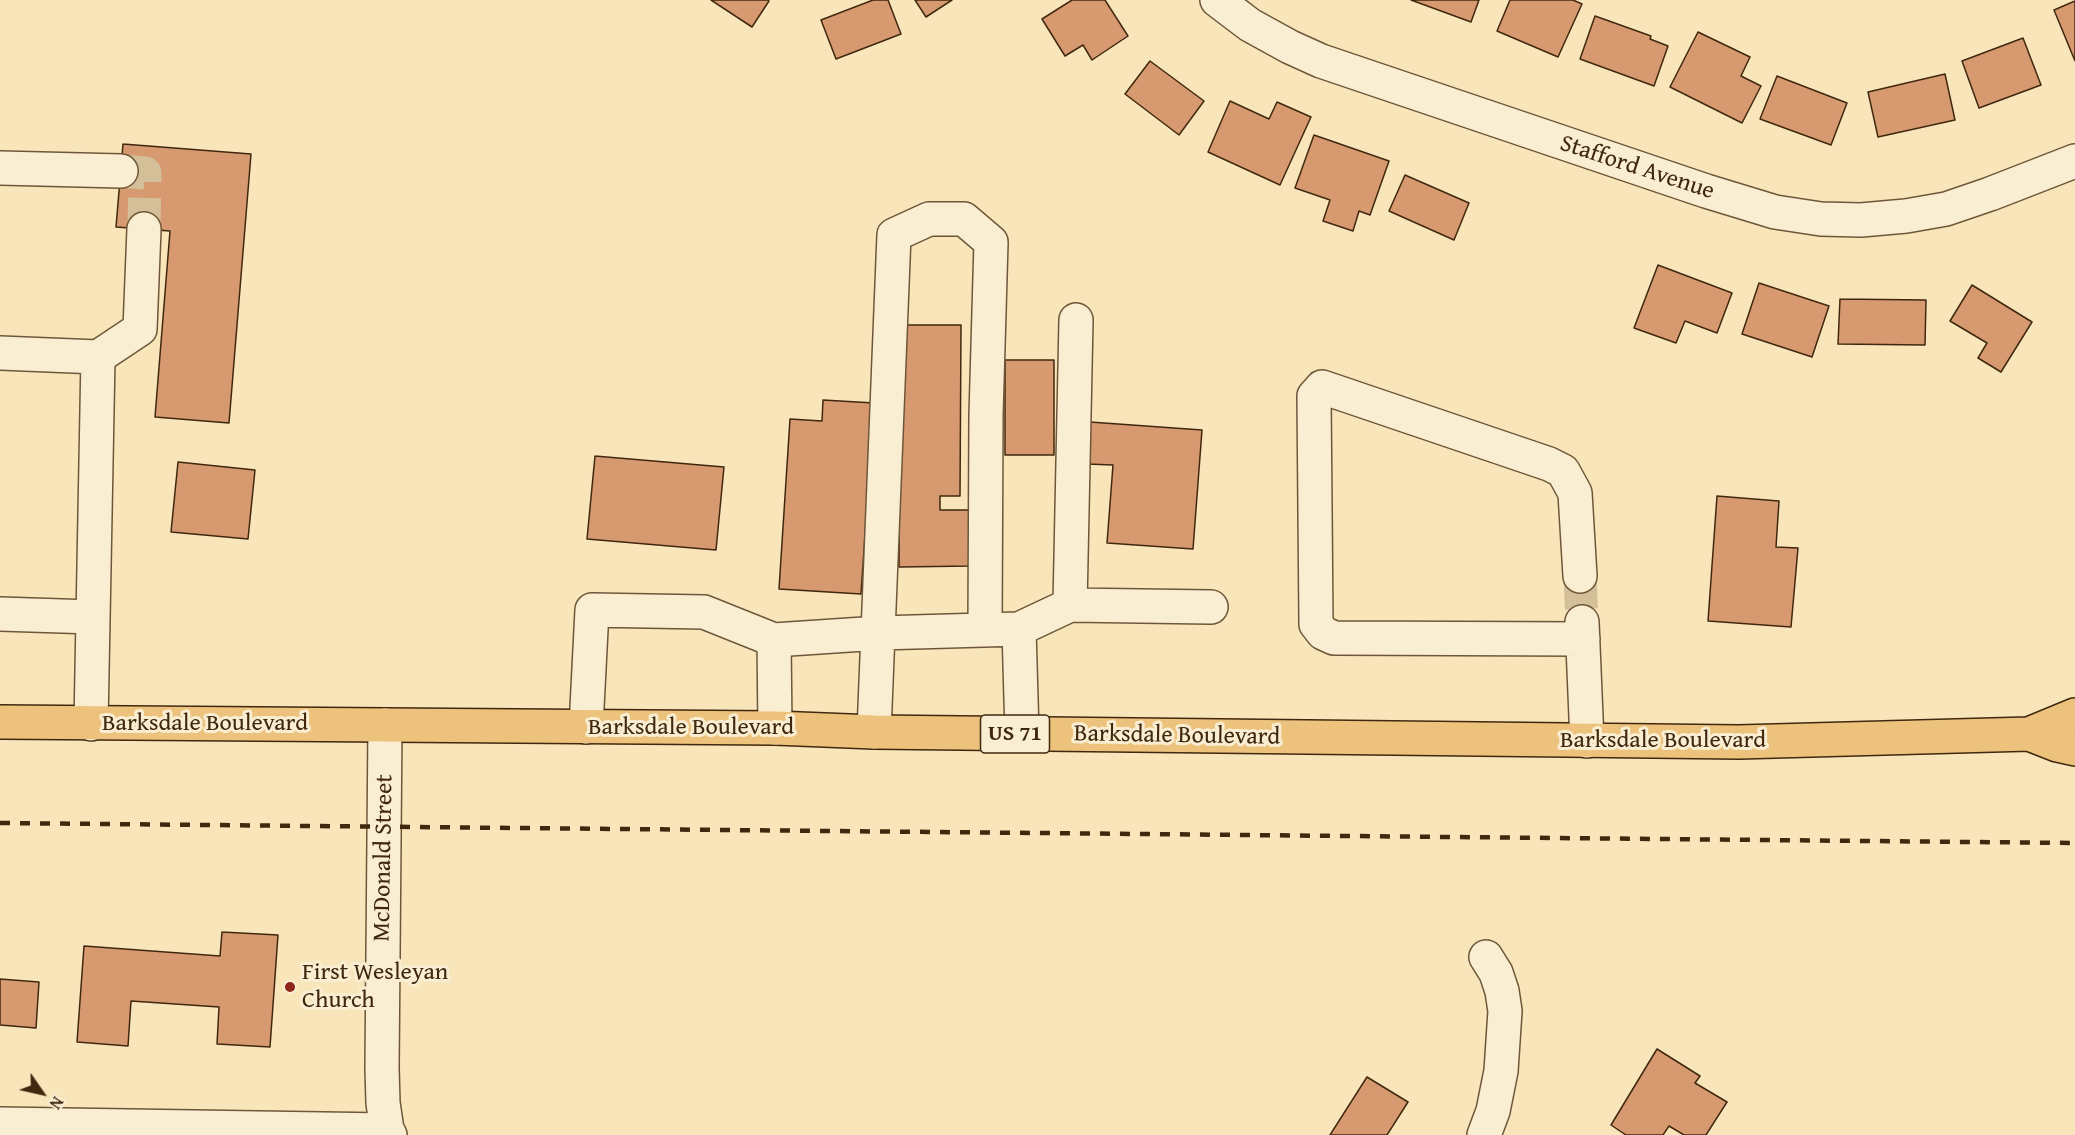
<!DOCTYPE html>
<html>
<head>
<meta charset="utf-8">
<style>
	body { margin:0 }
	#map { position:relative; width:2075px; height:1135px; overflow:hidden; background:#f8e5ba; font-family:"Gentium Book Plus",serif }
	canvas { display:block }
	.north { position:absolute; left:12px; top:1063px; width:60px; height:60px; -webkit-text-stroke:4px #faeed2; paint-order:stroke; rotate:124deg; font-size:16px; font-weight:700; line-height:24px; text-align:center; color:#40280e }
	.north::after { content:''; display:block; margin:auto; width:21px; height:27px; background:#40280e; clip-path:polygon(50% 0,100% 100%,50% 72%,0 100%) }
</style>
</head>
<body>
<div id="map">
<canvas width="2075" height="1135"></canvas>
<div class="north">N</div>
</div>
<script>
const c = document.querySelector('canvas').getContext('2d');
c.lineJoin = 'round';
function paint(path, color) { c.fillStyle = color; c.fill(path, 'evenodd'); }
const toPath = rows => new Path2D(rows.map(r => 'M' + r).join(''));
function strokePath(path, color, width, dash) { c.strokeStyle = color; c.lineWidth = width; c.lineCap = dash ? 'butt' : 'round'; c.setLineDash(dash || []); c.stroke(path); }
function drawText(font, color, halo, rows, align = 'center') {
  c.font = font + ' "Gentium Book Plus",serif'; c.lineWidth = 6; c.setLineDash([]); c.textBaseline = 'middle'; c.strokeStyle = halo; c.fillStyle = color; for (const [text, x, y, turn = 0] of rows) {
    c.save(); c.translate(x, y); c.rotate((+turn || 0) * Math.PI / 180); c.textAlign = isNaN(turn) ? turn : align; if (halo) c.strokeText(text, 0, 0); c.fillText(text, 0, 0); c.restore();
  }
}
const building = toPath([
	[711,0,768,0,769,1,752,27,711,0],
	[873,0,888,0,901,34,836,59,821,20,873,0],
	[915,0,952,0,926,17,915,0],
	[1072,0,1105,0,1128,36,1092,60,1083,45,1065,56,1042,19,1072,0],
	[1411,0,1479,0,1471,22,1411,0],
	[1510,0,1573,0,1582,4,1558,57,1497,31,1510,0],
	[2075,1,2075,61,2054,10,2075,1],
	[1595,16,1651,36,1650,39,1668,46,1654,86,1580,59,1595,16],
	[1698,32,1750,57,1741,76,1761,86,1742,123,1670,87,1698,32],
	[2023,38,2041,85,1979,108,1962,61,2023,38],
	[1150,61,1204,101,1179,135,1125,94,1150,61],
	[1945,74,1955,120,1878,137,1868,92,1945,74],
	[1777,76,1847,103,1831,145,1760,119,1777,76],
	[1230,101,1269,119,1277,102,1311,117,1280,185,1208,152,1230,101],
	[1314,135,1389,161,1370,215,1359,211,1353,231,1323,221,1330,200,1295,188,1314,135],
	[123,144,251,154,229,423,155,417,170,231,116,227,123,144],
	[1405,175,1469,203,1454,240,1389,211,1405,175],
	[1658,265,1732,293,1717,333,1685,321,1676,343,1634,328,1658,265],
	[1759,283,1829,306,1812,357,1742,334,1759,283],
	[1972,285,2032,322,2001,372,1978,358,1987,343,1950,321,1972,285],
	[1840,299,1926,300,1925,345,1838,344,1840,299],
	[900,325,961,325,960,496,940,496,940,510,971,510,971,566,899,567,900,325],
	[1005,360,1054,360,1054,455,1005,455,1005,360],
	[823,400,874,403,861,594,779,589,790,419,822,421,823,400],
	[1090,422,1202,430,1193,549,1107,543,1113,465,1087,464,1090,422],
	[595,456,724,467,716,550,587,539,595,456],
	[178,462,255,470,248,539,171,532,178,462],
	[1717,496,1779,501,1776,547,1798,548,1791,627,1708,621,1717,496],
	[222,932,278,935,270,1047,217,1044,219,1007,131,1001,128,1046,77,1042,84,946,220,956,222,932],
	[0,979,39,982,36,1028,0,1025,0,979],
	[1657,1049,1700,1076,1695,1083,1727,1102,1706,1135,1684,1135,1669,1126,1663,1135,1626,1135,1611,1125,1657,1049],
	[1367,1077,1408,1102,1387,1135,1330,1135,1367,1077]
]);
const minorTunnel = toPath([
	[121,171,145,173,144,229],
	[1580,576,1582,622]
]);
const minor = toPath([
	[1217,0,1250,25,1290,47,1321,61,1706,191,1775,212,1821,219,1861,220,1906,216,1946,209,1990,194,2075,161],
	[0,168,121,171],
	[0,353,98,357,140,329,144,229],
	[1580,576,1575,493,1563,471,1549,464,1322,387,1314,396,1316,624,1323,633,1334,638,1583,639],
	[1070,605,1076,320],
	[0,614,93,617],
	[1582,622,1587,741],
	[1019,629,1022,734],
	[774,640,879,633,1019,629,1070,605,1211,607],
	[91,724,98,357],
	[385,725,382,1068,383,1103,387,1130,390,1135],
	[586,727,592,610,704,612,774,640,775,728],
	[874,732,894,235,929,219,964,219,991,242,986,415,985,629],
	[0,1124,387,1130],
	[1484,1135,1493,1111,1501,1071,1505,1011,1502,991,1496,973,1486,957]
]);
const major = toPath([
	[0,722,775,728,874,732,1739,742,2029,734,2075,715],
	[2029,734,2057,745,2075,749]
]);
const rail = toPath([
	[0,823,2075,843]
]);
const markers = [
	[290,987,6,"#8f2418"]
];
const shields = [
	[1015,734,69]
];
const shieldNames = [
	["US 71",1015,734]
];
const streetNames = [
	["Stafford Avenue",1637,168,18],
	["Barksdale Boulevard",205,724],
	["Barksdale Boulevard",691,728],
	["Barksdale Boulevard",1177,736,1],
	["Barksdale Boulevard",1663,741],
	["McDonald Street",384,858,-89]
];
const poiNames = [
	["First Wesleyan",302,973],
	["Church",302,1001]
];
paint(building, '#d7996f');
strokePath(building, '#40280e', 1.5);
strokePath(minorTunnel, '#d3bf98', 33, [33, 16]);
strokePath(minor, '#6e5739', 36);
strokePath(major, '#40280e', 36);
strokePath(minor, '#faeed2', 33);
strokePath(major, '#ecc27d', 33);
strokePath(rail, '#40280e', 4.5, [10, 10]);
for (const [x, y, r, color] of markers) { const dot = new Path2D(); dot.arc(x, y, r, 0, 2 * Math.PI); c.fillStyle = color; c.fill(dot); strokePath(dot, '#faeed2', 2); }
for (const [x, y, w] of shields) { const box = new Path2D(); box.roundRect(x - w / 2, y - 19, w, 38, 4.5); c.fillStyle = '#faeed2'; c.fill(box); strokePath(box, '#40280e', 1.5); }
drawText('bold 22px', '#40280e', null, shieldNames);
drawText('24px', '#40280e', '#faeed2', streetNames);
drawText('24px', '#40280e', '#faeed2', poiNames, 'left');
</script>
</body>
</html>
